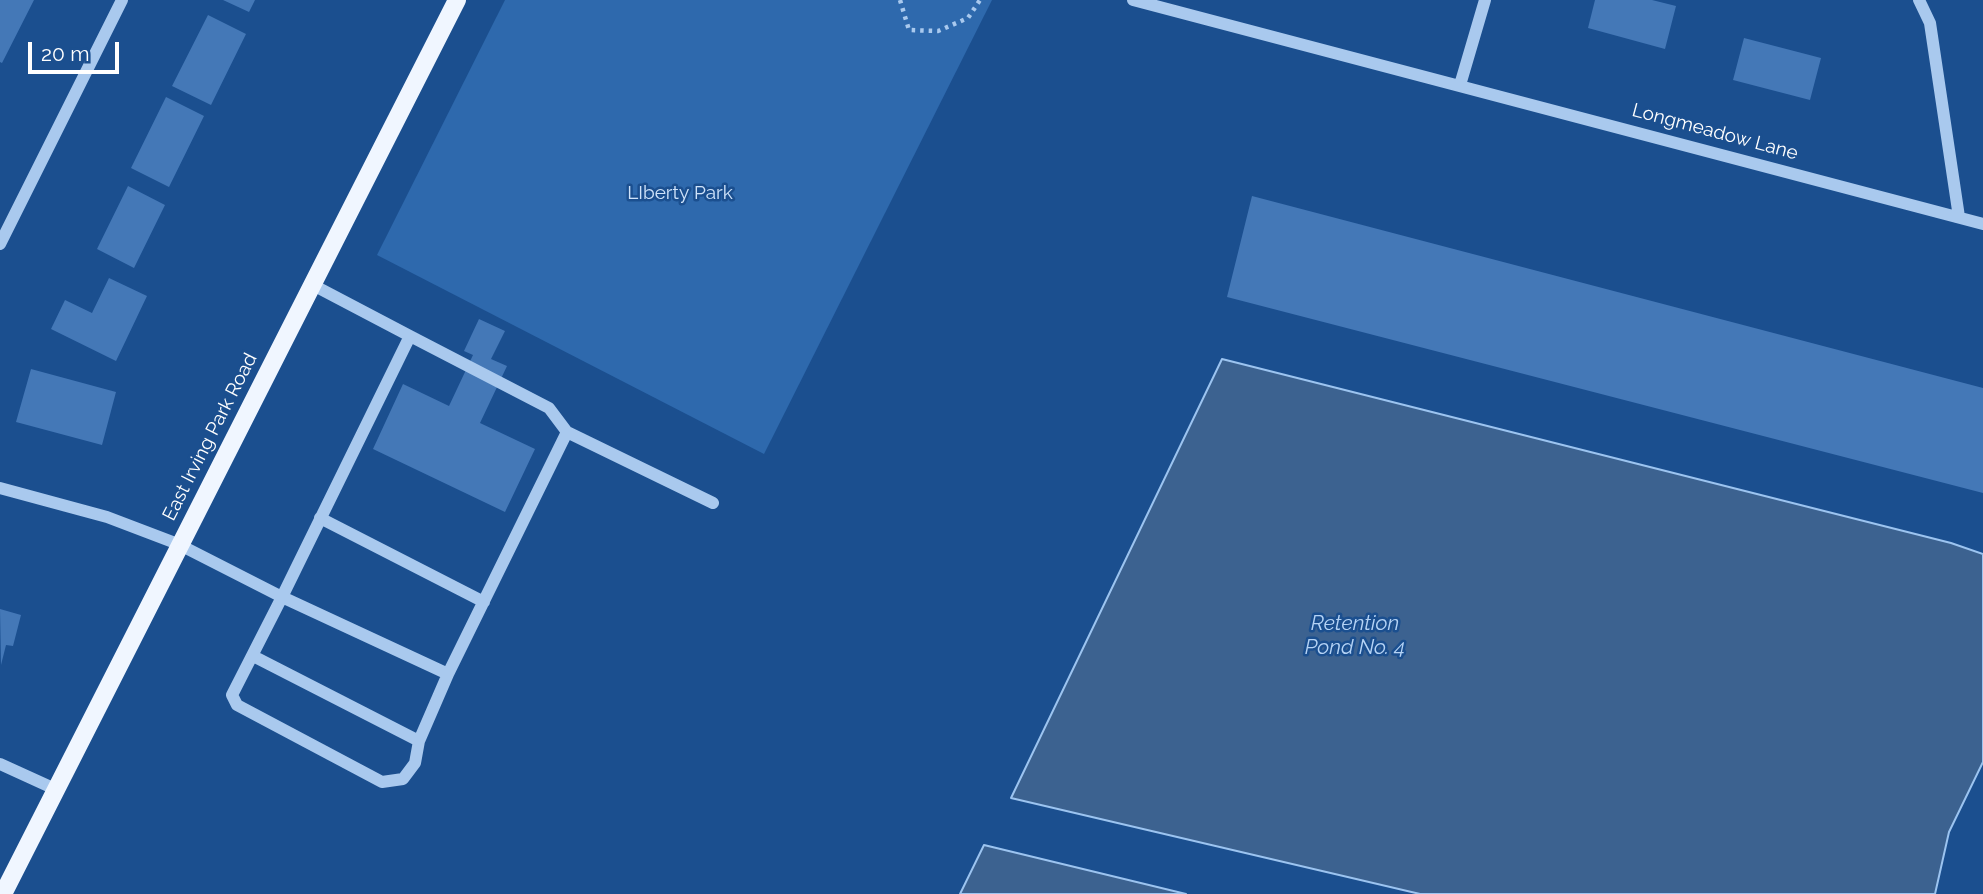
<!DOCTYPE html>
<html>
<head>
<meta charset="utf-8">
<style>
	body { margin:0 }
	#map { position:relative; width:1983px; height:894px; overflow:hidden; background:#1b4f8f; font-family:Raleway,sans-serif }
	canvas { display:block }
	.scale { position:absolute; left:28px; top:42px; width:91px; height:32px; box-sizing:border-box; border:4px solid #fff; border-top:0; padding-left:9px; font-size:21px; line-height:24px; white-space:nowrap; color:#fff; -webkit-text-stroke:5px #1b4f8f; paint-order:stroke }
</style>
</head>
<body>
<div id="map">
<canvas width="1983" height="894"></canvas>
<div class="scale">20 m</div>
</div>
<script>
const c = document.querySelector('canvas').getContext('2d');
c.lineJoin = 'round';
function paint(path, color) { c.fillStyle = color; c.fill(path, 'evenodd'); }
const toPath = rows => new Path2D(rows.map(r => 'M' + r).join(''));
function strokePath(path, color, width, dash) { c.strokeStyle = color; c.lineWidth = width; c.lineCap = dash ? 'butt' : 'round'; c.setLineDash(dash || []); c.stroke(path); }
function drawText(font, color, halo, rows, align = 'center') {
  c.font = font + ' Raleway,sans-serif'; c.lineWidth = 5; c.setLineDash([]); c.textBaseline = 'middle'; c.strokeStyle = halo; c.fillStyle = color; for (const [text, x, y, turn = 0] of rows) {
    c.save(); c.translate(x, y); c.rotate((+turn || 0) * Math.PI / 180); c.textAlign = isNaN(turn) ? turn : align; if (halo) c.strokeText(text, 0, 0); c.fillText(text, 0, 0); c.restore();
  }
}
const green = toPath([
	[505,0,992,0,764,454,377,255]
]);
const water = toPath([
	[1222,359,1951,543,1983,554,1983,762,1949,832,1935,894,1420,894,1011,798,1222,359],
	[984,845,1186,894,960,894,984,845]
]);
const building = toPath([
	[0,0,34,0,2,63,0,62],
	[223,0,255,0,249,12],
	[1595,0,1652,0,1676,6,1665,49,1588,28],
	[208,15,246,34,211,105,172,86],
	[1744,38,1821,58,1810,100,1733,80],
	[166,97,204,116,169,187,131,168],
	[128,186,165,205,134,268,97,249],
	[1252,196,1983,388,1983,493,1227,297],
	[109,278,147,296,116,361,51,329,65,300,92,313],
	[479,319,505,331,491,359,507,366,480,423,535,449,505,512,373,449,403,384,449,406,473,355,464,351],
	[31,369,116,392,102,445,16,422],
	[0,609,21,615,13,646,6,645,1,665]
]);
const path = toPath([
	[900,0,909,30,938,31,968,18,980,0]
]);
const minor = toPath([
	[1133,0,1983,224],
	[1919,0,1930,23,1959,217],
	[1460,85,1485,0],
	[0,244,122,0],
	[410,336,549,408,567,432,448,674,419,741,415,763,403,779,382,782,237,705,232,695,282,597,448,674],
	[567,432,713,503],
	[0,488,107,517,178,544,282,597,410,336,311,284],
	[320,518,484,602],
	[253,656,419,741],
	[0,764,55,789]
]);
const major = toPath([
	[3,894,457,0]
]);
const streetNames = [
	["Longmeadow Lane",1715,132,15],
	["East Irving Park Road",210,437,-63]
];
const parkNames = [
	["LIberty Park",680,193]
];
const waterNames = [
	["Retention",1355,624],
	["Pond No. 4",1355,648]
];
paint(green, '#2e69ad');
paint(water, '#3c6290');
strokePath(water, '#9cc4f0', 2);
paint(building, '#4478b7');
strokePath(path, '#a9c9ee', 4.5, [3.5, 5]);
strokePath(minor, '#a9c9ee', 12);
strokePath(major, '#f0f6ff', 18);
drawText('19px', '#fff', '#1b4f8f', streetNames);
drawText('19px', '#cfe3fa', '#1b4f8f', parkNames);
drawText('italic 21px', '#b5d3f5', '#1b4f8f', waterNames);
</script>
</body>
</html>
